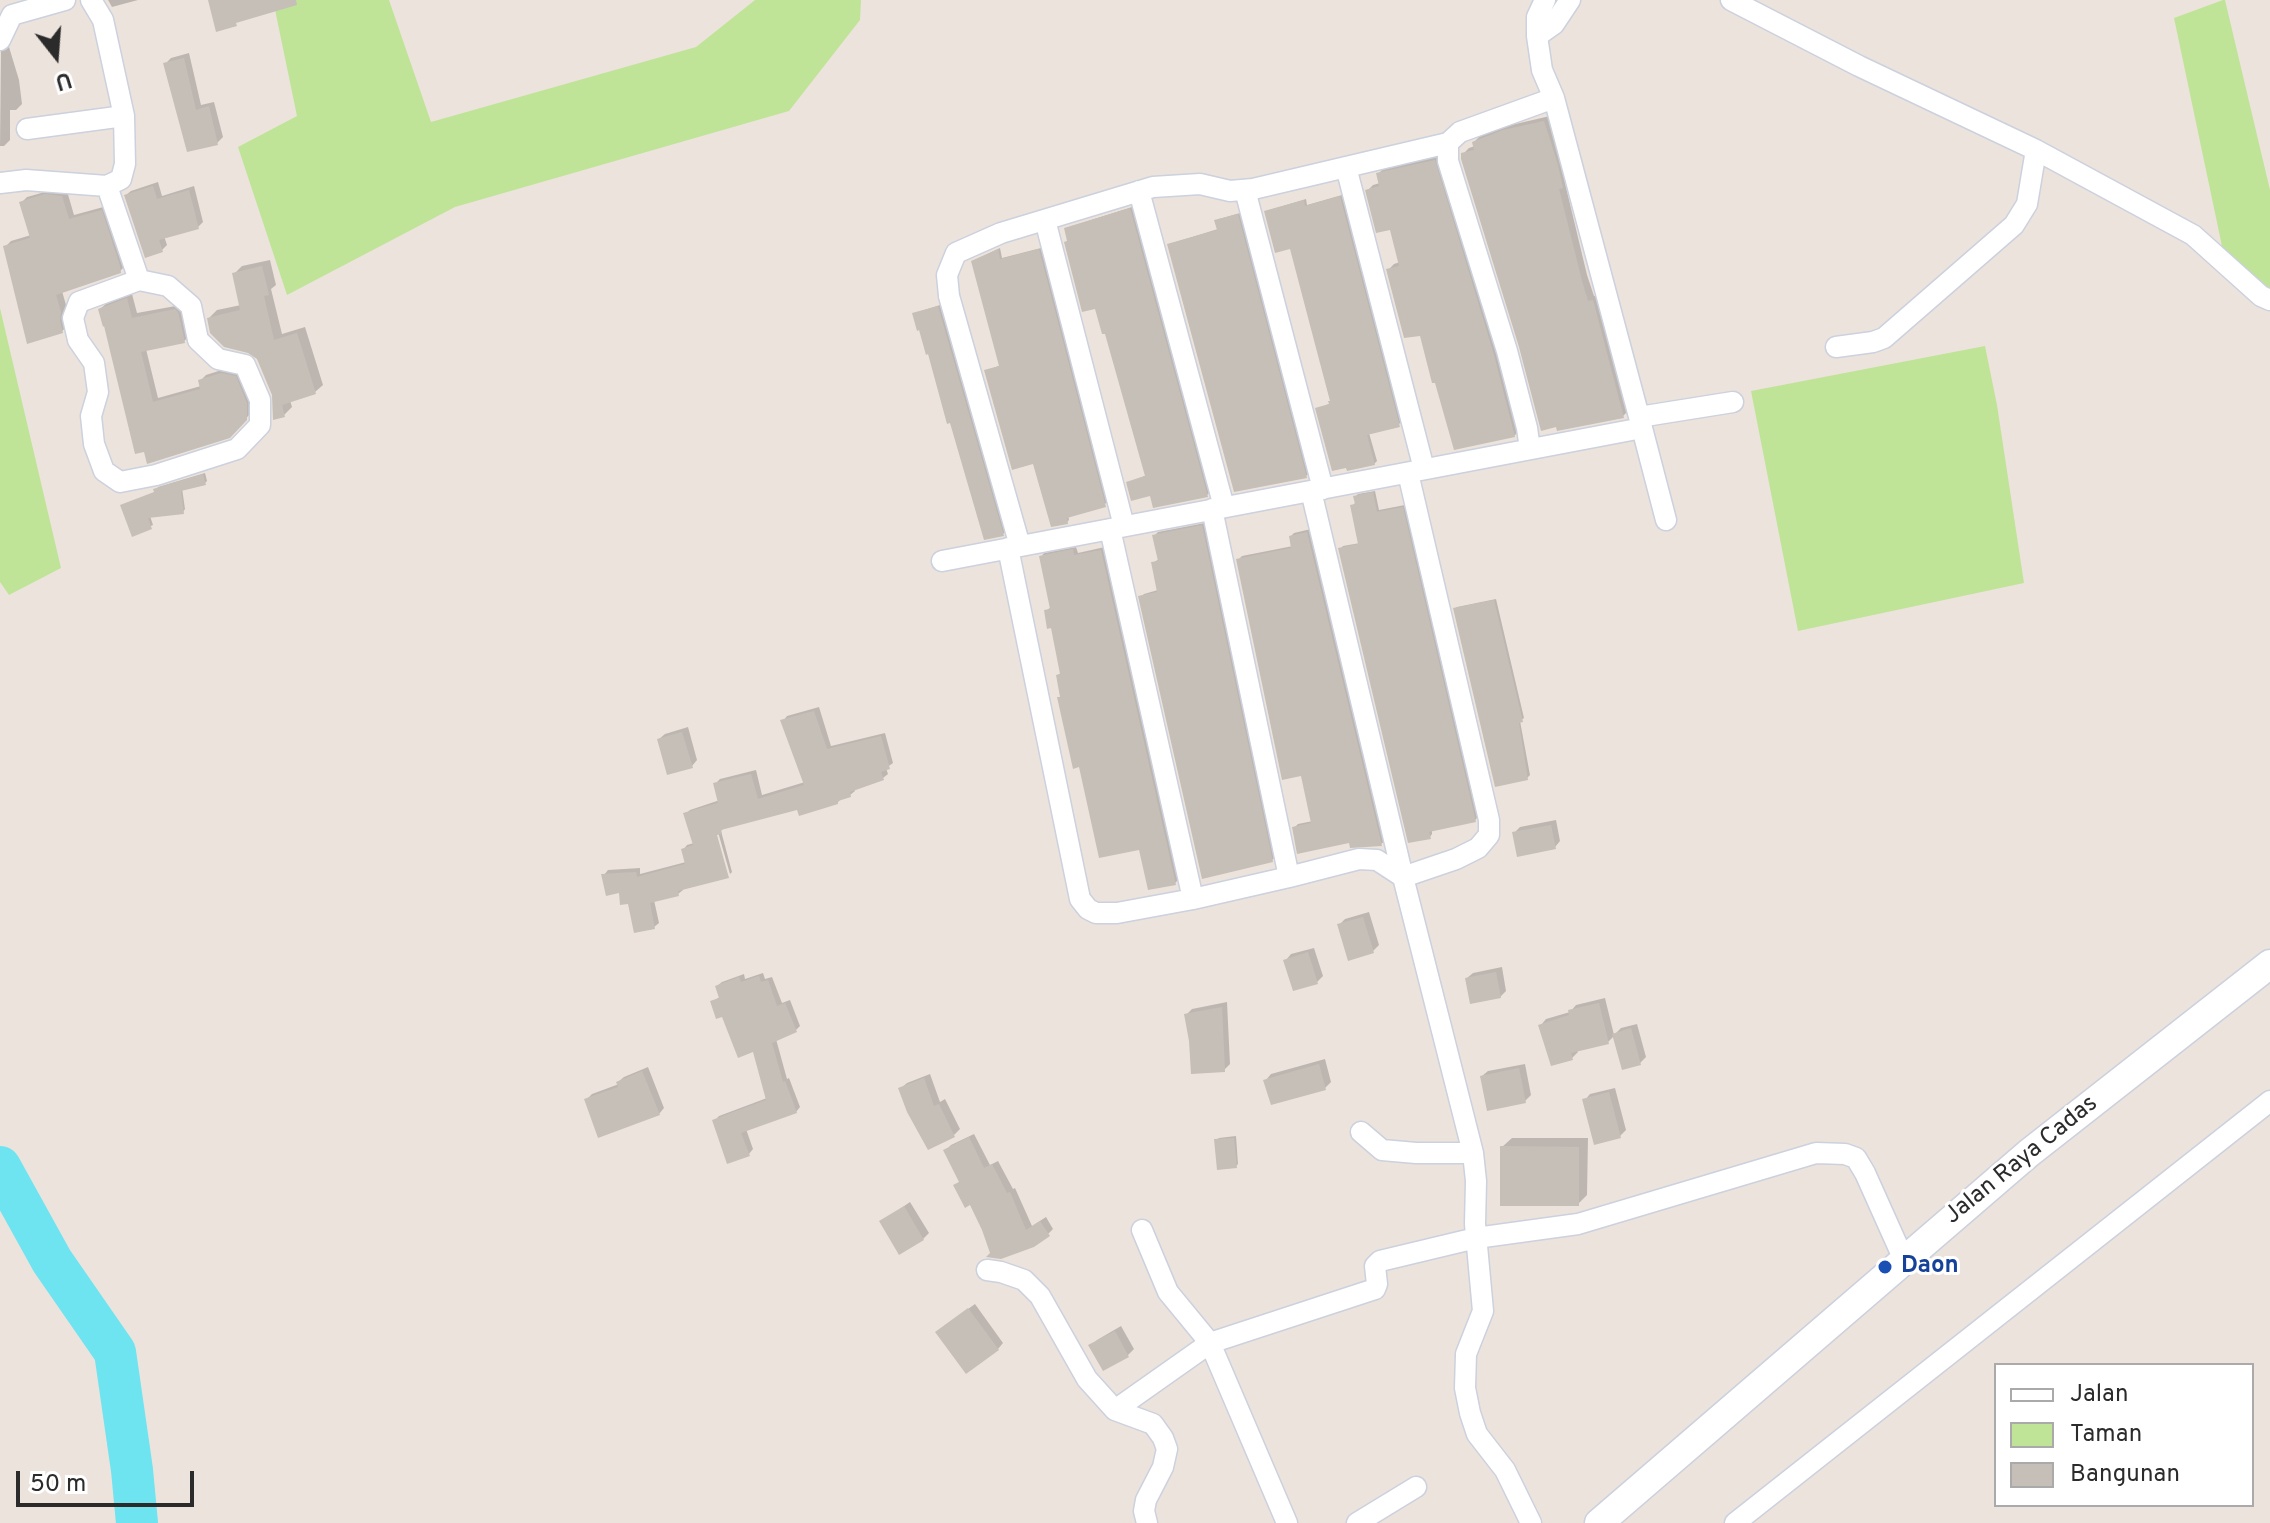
<!DOCTYPE html>
<html>
<head>
<meta charset="utf-8">
<style>
	body { margin:0 }
	#map { position:relative; width:2270px; height:1523px; overflow:hidden; background:#ede3dd; font-family:Overpass,sans-serif }
	canvas { display:block }
	.legend { position:absolute; left:1994px; top:1363px; width:260px; height:144px; box-sizing:border-box; background:#fff; border:2px solid #aaa; margin:0; padding:10px 14px; list-style:none; font-size:24px; color:#2b2b2b }
	.legend li { display:flex; align-items:center; gap:16px; height:40px }
	.legend b { width:40px; border:2px solid #aaa }
	.north { position:absolute; left:16px; top:16px; width:80px; height:80px; -webkit-text-stroke:6px #fff; paint-order:stroke; rotate:163deg; font-size:22px; font-weight:700; line-height:32px; text-align:center; color:#2b2b2b }
	.north::after { content:''; display:block; margin:auto; width:28px; height:36px; background:#2b2b2b; clip-path:polygon(50% 0,100% 100%,50% 72%,0 100%) }
	.scale { position:absolute; left:16px; top:1471px; width:178px; height:36px; box-sizing:border-box; border:4px solid #2b2b2b; border-top:0; padding-left:10px; font-size:24px; line-height:28px; white-space:nowrap; color:#2b2b2b; -webkit-text-stroke:6px #fff; paint-order:stroke }
</style>
</head>
<body>
<div id="map">
<canvas width="2270" height="1523"></canvas>
<ul class="legend">
<li><b style="height:10px;background:#fff"></b>Jalan</li>
<li><b style="height:22px;background:#bfe498"></b>Taman</li>
<li><b style="height:22px;background:#c5bfb8"></b>Bangunan</li>
</ul>
<div class="north">U</div>
<div class="scale">50 m</div>
</div>
<script>
const c = document.querySelector('canvas').getContext('2d');
c.lineJoin = 'round';
function paint(path, color) { c.fillStyle = color; c.fill(path, 'evenodd'); }
const toPath = rows => new Path2D(rows.map(r => 'M' + r).join(''));
function strokePath(path, color, width, dash) { c.strokeStyle = color; c.lineWidth = width; c.lineCap = dash ? 'butt' : 'round'; c.setLineDash(dash || []); c.stroke(path); }
function drawText(font, color, halo, rows, align = 'center') {
  c.font = font + ' Overpass,sans-serif'; c.lineWidth = 6; c.setLineDash([]); c.textBaseline = 'middle'; c.strokeStyle = halo; c.fillStyle = color; for (const [text, x, y, turn = 0] of rows) {
    c.save(); c.translate(x, y); c.rotate((+turn || 0) * Math.PI / 180); c.textAlign = isNaN(turn) ? turn : align; if (halo) c.strokeText(text, 0, 0); c.fillText(text, 0, 0); c.restore();
  }
}
const green = toPath([
	[273,0,389,0,431,122,696,47,755,0,861,0,860,20,789,111,455,207,287,295,238,147,297,116],
	[2223,0,2225,0,2270,190,2270,292,2227,270,2174,18],
	[0,308,61,568,9,595,0,582],
	[1985,346,1997,405,2024,583,1798,631,1751,391]
]);
const shadow = toPath([
	[108,0,138,0,112,7],
	[1,46,9,47,19,80,22,104,16,110,10,110,10,140,4,146,0,146],
	[189,53,201,105,214,102,223,137,217,143,165,64,171,58],
	[1550,116,1568,180,1565,183,1587,275,1594,296,1599,295,1629,410,1623,416,1521,347,1463,154,1469,148,1475,146,1474,142,1480,136,1511,125],
	[1441,155,1520,430,1514,436,1422,333,1388,270,1394,264,1400,262,1391,227,1368,190,1373,185,1380,183,1378,174,1384,168],
	[158,182,162,196,194,186,203,222,198,227,164,236,167,245,162,250,126,195,131,191],
	[52,190,67,191,74,215,107,206,125,266,120,271,62,291,66,305,65,314,68,326,62,331,5,247,11,241,31,235,21,203,27,197],
	[1342,195,1401,423,1369,433,1377,461,1374,464,1318,409,1331,403,1291,247,1266,211,1306,199,1307,205],
	[1132,207,1209,493,1207,495,1151,493,1131,481,1147,475,1106,331,1066,228],
	[1240,213,1308,474,1306,476,1169,244,1218,229,1216,221,1219,219],
	[1000,248,1002,258,1041,248,1107,503,1068,515,1069,520,1067,522,986,371,1001,365,973,261],
	[270,260,276,285,271,289,282,334,305,327,323,385,315,392,290,400,292,407,284,415,255,354,209,318,217,310,241,305,234,274,242,266],
	[132,294,137,313,181,305,190,336,184,341,146,349,158,398,201,386,200,381,206,375,228,368,241,371,252,396,252,412,229,436,148,461,100,309,106,304],
	[940,305,1005,532,1003,534,915,313],
	[205,473,207,481,205,483,182,488,185,509,183,512,150,516,153,525,133,534,158,487],
	[1375,491,1379,510,1405,505,1478,817,1475,820,1432,830,1432,834,1430,837,1340,549,1343,546,1360,543,1352,506,1355,503,1355,497,1358,494],
	[1205,523,1275,857,1272,860,1141,597,1144,594,1158,590,1153,563,1159,559,1155,535,1158,532],
	[1311,529,1385,841,1381,844,1350,841,1294,828,1298,824,1313,821,1303,774,1238,560,1242,556,1293,546,1291,536,1294,533],
	[1076,547,1078,553,1105,547,1179,879,1175,883,1141,847,1062,695,1058,675,1062,672,1052,626,1046,611,1051,607,1041,557,1044,553],
	[1496,599,1524,718,1520,721,1530,775,1527,778,1455,609,1457,607],
	[819,707,831,746,885,733,893,763,886,768,888,774,883,778,854,788,855,791,850,795,842,798,837,803,798,808,725,827,721,831,732,872,730,874,716,825,712,826,683,890,678,894,654,900,659,923,654,927,604,875,608,870,640,868,640,874,686,862,683,850,687,845,694,843,685,814,690,810,720,800,715,784,720,779,756,770,762,795,805,782,783,721,787,716],
	[688,727,697,760,692,766,659,739,665,734],
	[1556,820,1560,841,1555,847,1514,833,1520,827],
	[1369,912,1379,945,1373,951,1339,925,1345,919],
	[1314,948,1323,976,1317,982,1286,960,1291,954],
	[1502,967,1506,991,1500,997,1467,978,1473,973],
	[763,973,765,979,772,977,782,1003,790,1000,800,1026,796,1030,776,1039,787,1079,789,1078,800,1107,796,1112,746,1129,753,1149,749,1154,714,1121,719,1116,767,1098,755,1049,712,1002,721,996,717,986,722,982,744,974,745,979],
	[1605,998,1614,1035,1621,1028,1637,1024,1646,1057,1640,1063,1615,1035,1608,1042,1577,1050,1578,1052,1572,1058,1541,1025,1546,1019,1570,1012,1576,1005],
	[1227,1002,1230,1064,1224,1070,1186,1015,1192,1009],
	[1325,1059,1331,1082,1325,1088,1266,1080,1271,1074],
	[1525,1064,1531,1095,1525,1101,1482,1076,1488,1071],
	[648,1067,664,1108,659,1114,586,1100,592,1094,619,1084,618,1082,624,1077],
	[930,1074,940,1102,945,1099,960,1129,954,1135,929,1147,901,1088,907,1083],
	[1615,1088,1626,1130,1620,1136,1585,1100,1590,1094],
	[974,1134,990,1165,998,1161,1013,1189,1015,1188,1032,1226,1046,1217,1053,1229,1048,1234,993,1253,971,1202,955,1186,961,1180,946,1150,951,1145],
	[1236,1136,1238,1164,1236,1166,1216,1140,1219,1138],
	[1512,1138,1588,1138,1587,1195,1578,1204,1502,1147],
	[910,1202,929,1233,923,1239,881,1222],
	[975,1304,1003,1343,998,1349,944,1326],
	[1121,1326,1134,1349,1128,1355,1104,1368,1091,1346,1097,1340]
]);
const river = toPath([
	[0,1167,52,1261,115,1352,132,1470,137,1523]
]);
const building = toPath([
	[208,0,296,0,297,5,236,23,237,26,216,32],
	[184,58,196,110,209,106,218,145,187,152,163,63],
	[1544,121,1558,165,1563,188,1559,189,1582,281,1588,301,1593,300,1624,418,1557,431,1556,427,1541,431,1519,347,1461,159,1461,153,1474,150,1472,142,1503,130],
	[1435,160,1494,355,1515,437,1454,450,1435,383,1432,383,1420,336,1404,338,1386,269,1399,266,1390,230,1376,233,1365,190,1379,186,1376,173],
	[153,186,157,199,189,190,199,229,159,240,163,252,145,258,124,195],
	[45,194,62,196,69,219,102,210,120,266,121,273,56,295,61,312,60,321,63,333,27,344,3,246,30,238,19,202],
	[1340,196,1400,427,1367,435,1375,465,1347,471,1346,468,1332,471,1315,408,1329,404,1328,401,1330,401,1316,348,1290,249,1275,253,1264,211,1304,200,1305,206],
	[1130,208,1208,497,1153,508,1150,496,1131,501,1126,482,1145,476,1105,334,1102,334,1095,309,1082,312,1064,242,1067,241,1064,228],
	[1238,214,1307,478,1234,492,1167,244,1217,230,1214,220],
	[998,249,1000,259,1039,249,1106,507,1067,518,1068,524,1051,527,1033,464,1012,470,984,370,999,366,971,261],
	[262,266,269,295,264,296,274,340,297,333,316,394,282,405,285,417,273,420,272,395,257,359,248,353,224,347,210,333,207,318,240,310,232,273],
	[127,298,132,318,175,309,178,312,181,324,185,343,141,352,153,402,200,389,198,380,221,373,236,376,247,403,247,420,230,438,147,464,144,452,135,454,104,326,103,327,98,309],
	[938,306,1004,536,984,540,950,423,947,424,928,354,926,355,919,330,917,331,912,313],
	[203,474,206,485,181,491,184,514,148,518,152,529,132,537,120,505,154,492,153,489],
	[1373,492,1377,512,1403,507,1476,822,1429,832,1431,839,1408,843,1338,548,1358,544,1350,505,1355,504,1353,496],
	[1202,525,1273,862,1202,879,1138,596,1157,592,1151,562,1158,561,1152,535],
	[1307,532,1382,846,1350,848,1349,843,1297,854,1292,827,1311,823,1301,776,1282,780,1236,559,1291,548,1289,536],
	[1073,549,1074,555,1101,550,1176,885,1148,890,1139,850,1099,858,1079,767,1073,769,1057,697,1060,697,1056,675,1060,674,1051,628,1047,629,1044,610,1050,609,1039,556],
	[1494,600,1523,722,1519,723,1528,780,1495,787,1453,608],
	[814,711,827,749,881,736,890,769,881,772,884,780,850,792,851,797,838,801,838,804,799,816,797,810,721,830,722,834,717,835,729,878,678,891,679,896,650,903,655,929,634,933,628,904,620,905,619,893,606,896,601,874,636,872,637,877,685,864,681,849,693,845,683,813,718,803,713,783,751,774,758,799,804,785,780,720],
	[682,732,693,768,667,775,657,739],
	[1551,825,1556,849,1517,857,1512,832],
	[1363,917,1374,953,1348,961,1337,924],
	[1308,952,1318,984,1293,991,1283,960],
	[1496,972,1501,998,1470,1004,1465,978],
	[759,976,761,982,768,980,777,1006,785,1003,797,1032,772,1043,783,1082,785,1081,797,1113,741,1133,750,1156,727,1164,712,1120,766,1100,753,1052,738,1058,722,1017,716,1019,710,1001,719,998,715,986,739,977,741,982],
	[1599,1003,1609,1044,1571,1053,1573,1060,1551,1066,1538,1025,1569,1015,1568,1010],
	[1222,1007,1225,1072,1191,1074,1189,1041,1184,1014],
	[1631,1028,1641,1065,1622,1070,1612,1034],
	[1319,1064,1326,1090,1271,1105,1263,1080],
	[1519,1068,1526,1103,1487,1111,1480,1076],
	[642,1071,660,1115,598,1138,584,1099,618,1087,616,1082],
	[924,1078,934,1106,939,1104,955,1137,928,1150,907,1112,898,1088],
	[1609,1092,1621,1138,1594,1145,1582,1099],
	[969,1137,984,1168,992,1164,1007,1193,1010,1192,1026,1230,1040,1221,1050,1236,1034,1247,1001,1259,986,1257,990,1253,982,1230,970,1205,965,1208,953,1185,959,1182,943,1150],
	[1234,1138,1237,1168,1217,1170,1214,1139],
	[1500,1146,1579,1147,1579,1206,1500,1206],
	[904,1206,924,1240,899,1255,879,1221],
	[968,1308,999,1350,966,1374,935,1332],
	[1115,1331,1129,1357,1103,1371,1088,1345]
]);
const street = toPath([
	[1731,0,1859,66,2036,150,2193,235,2261,296,2270,300],
	[1537,36,1554,24,1570,0],
	[0,40,12,15,65,0],
	[27,129,124,116],
	[1346,167,1424,469],
	[0,183,26,180,107,186,121,179,125,164,124,116,103,20,91,0],
	[107,186,139,280],
	[1245,190,1323,489],
	[1139,191,1224,507],
	[1045,220,1124,526],
	[139,280,168,286,191,306,198,340,218,359,245,365,260,400,260,425,237,449,156,475,120,482,104,471,94,444,91,416,98,392,94,363,78,340,73,318,79,302,139,280],
	[1836,347,1873,342,1884,338,2014,225,2027,204,2036,150],
	[1639,417,1733,402],
	[1642,428,1666,520],
	[1530,449,1527,428,1507,351,1448,161,1448,143,1460,132,1554,98],
	[1311,491,1403,877,1473,1153,1476,1181,1475,1224,1483,1311,1466,1354,1465,1388,1470,1413,1477,1434,1505,1470,1531,1523],
	[1110,529,1193,899],
	[1020,546,949,296,947,275,956,253,1001,233,1153,187,1200,184,1230,191,1253,189,1448,143],
	[1008,548,1080,899,1088,909,1096,913,1117,913,1193,899,1289,877,1212,509],
	[942,561,1642,428,1554,98,1542,70,1537,36,1537,17,1545,0],
	[1289,877,1359,859,1377,860,1403,877],
	[1403,877,1456,859,1478,848,1489,835,1489,820,1408,473],
	[1361,1132,1382,1150,1416,1153,1473,1153],
	[1142,1230,1168,1292,1210,1343,1287,1523],
	[987,1270,1001,1272,1024,1280,1040,1296,1087,1379,1115,1410,1153,1424,1163,1438,1167,1449,1163,1467,1146,1500,1144,1511,1147,1523],
	[1115,1410,1210,1343,1375,1289,1377,1284,1375,1266,1380,1261,1476,1238,1578,1224,1816,1153,1845,1154,1856,1158,1865,1173,1904,1260],
	[1357,1523,1416,1487],
	[1735,1523,2270,1101]
]);
const secondary = toPath([
	[1599,1523,2029,1153,2270,964]
]);
const markers = [
	[1885,1267,8,"#1a4fb4"]
];
const streetNames = [
	["Jalan Raya Cadas",2022,1161,-39]
];
const transitNames = [
	["Daon",1901,1267]
];
paint(green, '#bfe498');
paint(shadow, '#0003');
strokePath(river, '#6ee4f0', 42);
paint(building, '#c5bfb8');
strokePath(street, '#cbd1dd', 23);
strokePath(secondary, '#cbd1dd', 31);
strokePath(street, '#fff', 20);
strokePath(secondary, '#fff', 28);
for (const [x, y, r, color] of markers) { const dot = new Path2D(); dot.arc(x, y, r, 0, 2 * Math.PI); c.fillStyle = color; c.fill(dot); strokePath(dot, '#fff', 3); }
drawText('24px', '#2b2b2b', '#fff', streetNames);
drawText('bold 24px', '#164399', '#fff', transitNames, 'left');
</script>
</body>
</html>
